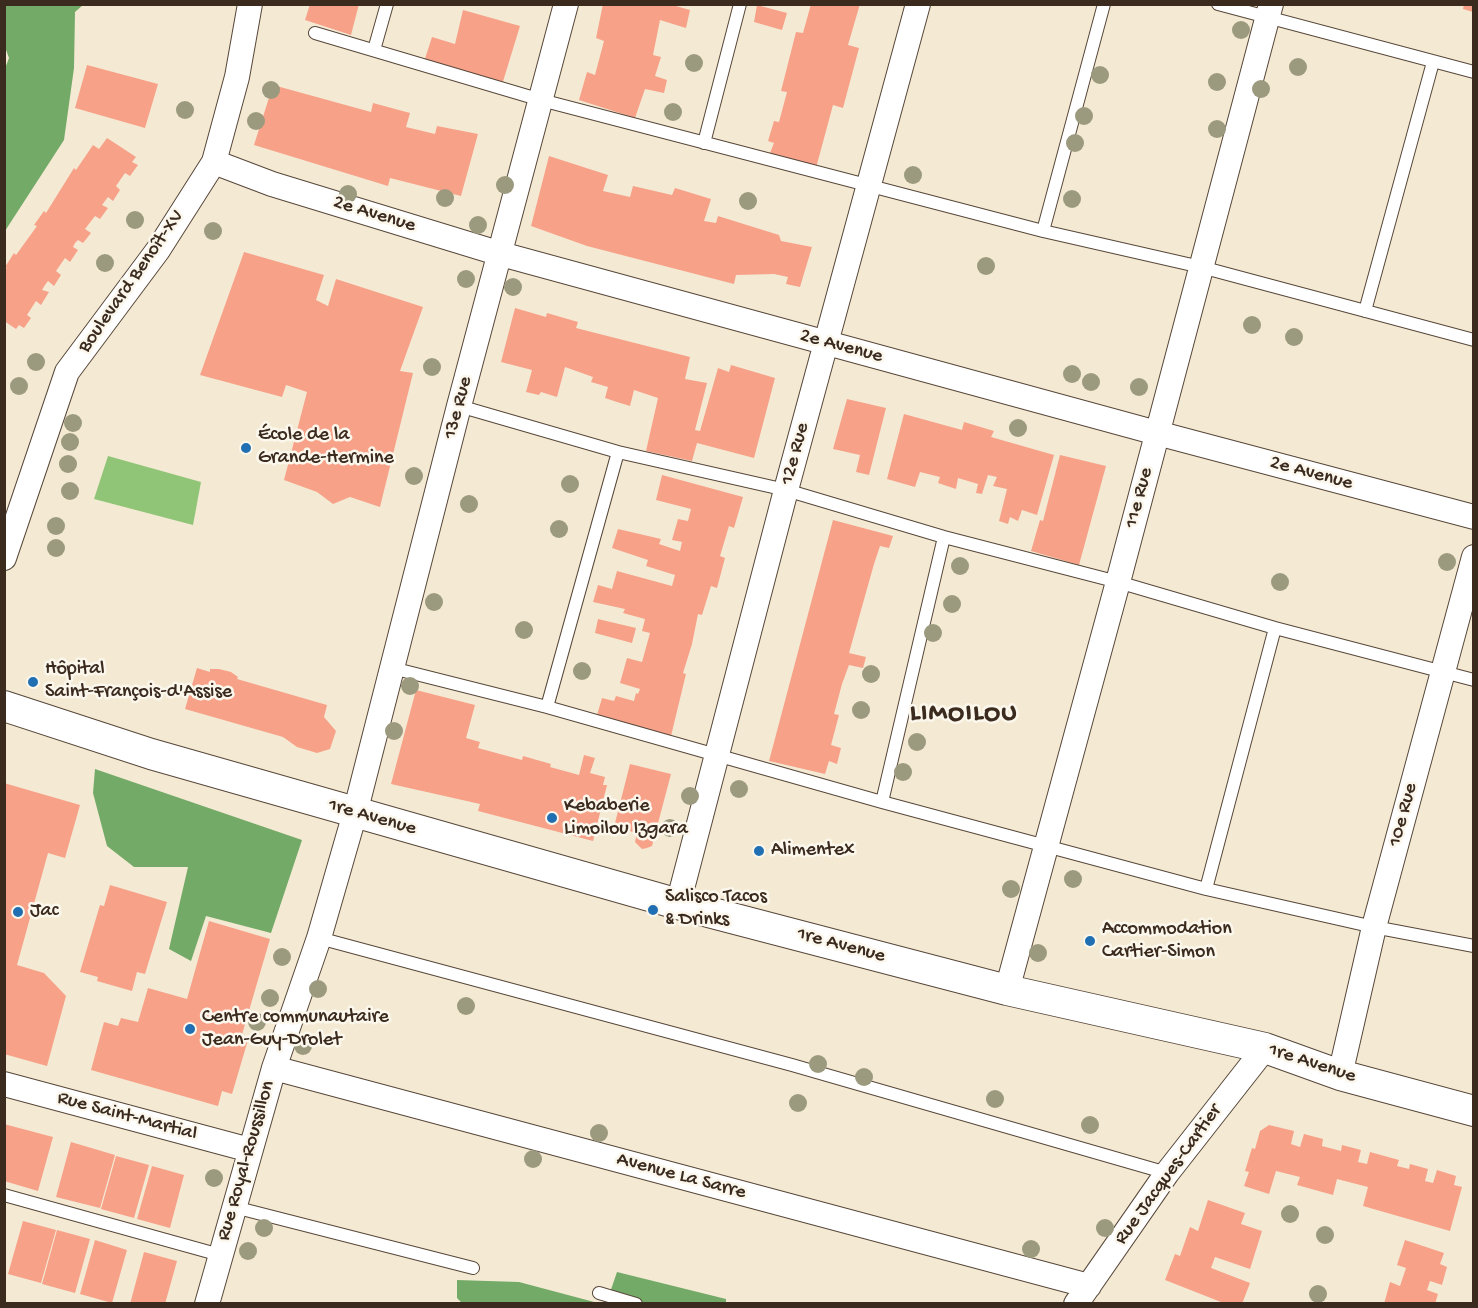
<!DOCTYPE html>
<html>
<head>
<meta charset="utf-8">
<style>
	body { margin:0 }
	#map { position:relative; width:1478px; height:1308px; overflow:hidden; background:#f4ead4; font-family:"Gochi Hand",sans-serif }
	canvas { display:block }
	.frame { position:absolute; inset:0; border:6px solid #3b2a1e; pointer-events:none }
</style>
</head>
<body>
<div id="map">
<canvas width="1478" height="1308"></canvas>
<div class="frame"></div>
</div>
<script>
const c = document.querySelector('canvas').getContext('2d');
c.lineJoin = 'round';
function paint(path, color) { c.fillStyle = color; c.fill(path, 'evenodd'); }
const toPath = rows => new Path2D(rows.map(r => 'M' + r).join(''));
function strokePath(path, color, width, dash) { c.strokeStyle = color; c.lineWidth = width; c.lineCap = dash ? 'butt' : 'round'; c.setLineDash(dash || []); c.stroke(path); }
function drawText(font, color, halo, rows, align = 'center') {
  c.font = font + ' "Gochi Hand",sans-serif'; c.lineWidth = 5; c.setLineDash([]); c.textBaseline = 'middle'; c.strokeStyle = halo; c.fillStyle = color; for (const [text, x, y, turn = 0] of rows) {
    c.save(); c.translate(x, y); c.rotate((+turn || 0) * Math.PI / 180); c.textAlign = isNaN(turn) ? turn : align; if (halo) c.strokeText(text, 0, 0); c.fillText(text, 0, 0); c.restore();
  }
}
const green = toPath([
	[108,456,201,482,193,525,94,499]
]);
const forest = toPath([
	[5,4,83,5,75,12,74,68,64,140,5,231,4,71,9,58,5,47],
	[95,769,302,840,271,933,206,916,191,961,169,949,188,867,134,867,107,846,93,793],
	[617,1272,726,1299,726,1304,606,1304],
	[457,1280,519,1282,598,1303,462,1303,457,1298]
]);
const building = toPath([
	[310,4,359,4,351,35,305,20],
	[603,4,677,4,676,6,690,10,686,28,660,20,653,55,661,57,655,76,667,80,664,93,645,89,635,118,579,100,587,72,595,75,604,41,596,38],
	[811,4,860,4,848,45,859,48,843,108,833,105,816,168,770,153,774,143,768,141,774,121,779,122,787,92,781,91,796,32,803,33],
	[1464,4,1473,4,1473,12,1463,9],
	[757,5,787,13,782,30,754,22],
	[463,10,520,26,501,88,423,65,432,37,455,44],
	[87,65,158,84,145,128,75,108],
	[273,85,371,112,373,103,410,113,406,127,435,134,437,126,478,134,461,196,390,178,388,186,254,145],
	[107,138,136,157,132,162,138,165,130,176,125,173,116,186,120,190,113,201,108,197,102,205,108,208,100,219,95,216,85,229,91,233,83,243,78,240,75,243,73,247,78,250,70,262,65,258,56,271,61,275,54,286,48,281,45,285,42,290,49,292,41,305,36,301,27,315,31,318,24,328,19,325,16,329,4,321,4,271,7,268,5,267,14,253,16,255,37,226,34,225,44,211,46,213,74,168,76,170,93,145,99,149],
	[549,156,608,175,603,191,630,197,633,186,672,195,675,188,711,199,704,221,716,223,718,216,779,235,781,241,812,247,800,287,786,284,788,277,774,274,736,275,734,284,587,246,531,226],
	[244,252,324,275,316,300,328,306,336,279,423,307,400,371,413,373,380,507,350,497,333,504,317,492,284,480,307,392,286,385,282,397,200,375],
	[515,308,546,317,547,313,578,322,576,328,690,357,685,379,707,383,695,430,700,431,718,368,729,372,731,365,775,378,754,458,697,443,692,461,646,451,658,398,634,390,630,406,617,402,605,398,608,387,591,382,593,377,565,367,557,397,541,392,539,395,526,392,532,370,501,362],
	[847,399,886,408,869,475,856,472,860,455,833,449],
	[904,414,962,430,964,422,994,431,991,437,1054,455,1037,515,1022,510,1018,521,1010,517,1008,524,999,521,1007,489,993,486,997,477,988,475,982,494,976,493,978,484,958,478,956,489,938,483,940,477,920,472,915,487,887,479],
	[1060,455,1106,466,1079,565,1031,551,1040,520,1043,521],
	[662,475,743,497,734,528,729,526,720,556,725,558,717,588,711,586,702,615,698,614,692,644,683,673,686,674,671,736,597,715,602,698,614,701,616,696,634,701,636,693,638,694,640,689,620,683,627,658,642,662,650,633,642,631,645,619,623,613,625,609,593,602,598,585,612,589,617,571,672,586,675,575,646,566,648,560,612,548,618,529,661,539,659,544,680,551,682,542,672,540,678,519,688,521,691,509,656,500],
	[833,520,893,536,889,548,880,546,874,564,849,653,866,657,863,668,849,665,842,684,834,714,839,715,831,745,841,748,837,764,829,761,825,774,769,761],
	[598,619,636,628,632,643,595,633],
	[197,668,210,672,210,669,219,669,231,672,238,677,237,679,327,705,324,717,336,731,330,749,317,753,297,747,283,737,185,709],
	[416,690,475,705,466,738,480,742,478,748,522,760,523,756,551,764,550,767,579,775,584,755,595,758,590,773,605,777,603,785,607,785,593,841,478,811,480,804,391,784],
	[630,764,671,774,652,846,647,848,642,849,635,842,637,833,614,827],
	[4,783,80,805,65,858,48,853,17,965,44,973,66,996,47,1066,4,1054],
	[110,885,167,902,145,974,137,972,132,991,97,981,98,977,80,972,100,905,104,906],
	[209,921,270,939,241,1038,248,1040,232,1094,222,1091,218,1106,91,1070,104,1022,118,1026,121,1018,138,1022,148,988,187,999],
	[4,1124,53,1137,38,1191,4,1181],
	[1269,1125,1294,1131,1291,1144,1300,1147,1304,1134,1323,1139,1322,1146,1341,1151,1342,1145,1361,1150,1358,1162,1367,1164,1370,1152,1399,1160,1397,1166,1409,1169,1410,1164,1428,1169,1425,1181,1433,1183,1437,1170,1456,1176,1454,1185,1462,1187,1450,1231,1363,1206,1368,1187,1337,1179,1333,1195,1297,1185,1300,1177,1276,1171,1269,1194,1244,1186,1249,1172,1245,1171,1252,1148,1255,1149,1260,1131],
	[71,1142,115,1155,100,1208,56,1197],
	[116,1156,149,1165,134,1218,101,1209],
	[152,1166,184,1175,170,1228,137,1219],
	[1208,1200,1245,1213,1241,1224,1262,1231,1250,1269,1215,1257,1211,1268,1250,1283,1242,1304,1226,1304,1165,1280,1175,1254,1180,1256,1190,1227,1198,1231],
	[23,1221,56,1230,41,1283,8,1274],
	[57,1230,90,1239,75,1293,42,1284],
	[95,1240,127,1250,112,1303,80,1294],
	[1405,1240,1444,1253,1440,1264,1447,1267,1442,1285,1430,1281,1427,1290,1438,1294,1435,1304,1384,1304,1390,1282,1400,1286,1406,1268,1397,1265],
	[144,1252,177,1261,165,1304,130,1304]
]);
const service = toPath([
	[1218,4,1474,72],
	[315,33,541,100,1043,231,1201,267,1474,340],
	[374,50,387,4],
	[704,143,740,4],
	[1043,231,1104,4],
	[1365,311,1433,62],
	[459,406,618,452,786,490,944,537,1118,582,1275,628,1474,680],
	[392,668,547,707,882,802,1206,889,1374,927,1474,946],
	[547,707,618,452],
	[882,802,944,537],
	[1206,889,1275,628],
	[319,938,792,1065,1167,1173],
	[4,1195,220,1255],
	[234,1207,473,1268],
	[599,1293,636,1304]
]);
const minor = toPath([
	[214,162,272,184,501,254,1157,433,1474,517],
	[4,558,67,372,158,250,214,162,237,77,250,4],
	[678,904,786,490,918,4],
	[1007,990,1118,582,1271,4],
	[274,1068,1089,1286],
	[1340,1075,1374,927,1474,557],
	[4,1084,250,1150],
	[207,1304,274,1068,319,938,355,813,459,406,566,4],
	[1076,1304,1167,1173,1265,1048]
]);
const tertiary = toPath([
	[4,706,151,754,678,904,1007,990,1265,1048,1340,1075,1474,1111]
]);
const trees = [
	[1241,30],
	[694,63],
	[1298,67],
	[1100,75],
	[1217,82],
	[1261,89],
	[271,90],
	[185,110],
	[673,112],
	[1084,116],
	[256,121],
	[1217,129],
	[1075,143],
	[913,175],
	[505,185],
	[348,194],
	[445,198],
	[1072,199],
	[748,201],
	[135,220],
	[478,225],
	[213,231],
	[105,263],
	[986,266],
	[466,279],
	[513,287],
	[1252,325],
	[1294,337],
	[36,362],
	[432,367],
	[1072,374],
	[1091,382],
	[19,386],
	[1139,387],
	[73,423],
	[1018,428],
	[70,442],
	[68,464],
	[414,476],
	[570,484],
	[70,491],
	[469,504],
	[56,526],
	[559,529],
	[56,548],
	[1447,562],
	[960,566],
	[1280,582],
	[434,602],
	[952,604],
	[524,630],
	[933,633],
	[582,671],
	[871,674],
	[410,686],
	[861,710],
	[394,731],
	[917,742],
	[903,772],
	[739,789],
	[690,796],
	[670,828],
	[1073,879],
	[1011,889],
	[1038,953],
	[282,957],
	[318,989],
	[270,998],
	[466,1006],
	[257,1022],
	[303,1046],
	[818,1064],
	[864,1077],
	[995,1099],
	[798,1103],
	[1090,1125],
	[599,1133],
	[533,1159],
	[214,1178],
	[1290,1214],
	[264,1228],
	[1105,1228],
	[1325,1235],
	[1031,1249],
	[248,1251],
	[1318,1294]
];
const markers = [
	[246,448,6,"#1f6fb2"],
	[33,682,6,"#1f6fb2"],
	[552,818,6,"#1f6fb2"],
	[759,851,6,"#1f6fb2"],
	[653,910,6,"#1f6fb2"],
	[18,912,6,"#1f6fb2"],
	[1090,941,6,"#1f6fb2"],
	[190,1029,6,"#1f6fb2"]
];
const streetNames = [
	["2e Avenue",374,215,17],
	["Boulevard Benoît-XV",132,282,-55],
	["2e Avenue",841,347,15],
	["13e Rue",459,408,-75],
	["12e Rue",796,454,-75],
	["2e Avenue",1311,474,15],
	["11e Rue",1140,498,-75],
	["10e Rue",1404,815,-75],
	["1re Avenue",372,818,16],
	["1re Avenue",841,946,15],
	["1re Avenue",1312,1064,18],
	["Rue Saint-Martial",127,1117,15],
	["Rue Royal-Roussillon",247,1161,-74],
	["Rue Jacques-Cartier",1169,1175,-54],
	["Avenue La Sarre",681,1177,15]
];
const poiNames = [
	["École de la",258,436],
	["Grande-Hermine",258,459],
	["Hôpital",45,670],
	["Saint-François-d'Assise",45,693],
	["Kebaberie",564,807],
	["Limoilou Izgara",564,830],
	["Alimentex",771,851],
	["Salisco Tacos",665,898],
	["& Drinks",665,921],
	["Jac",30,912],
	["Accommodation",1102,930],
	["Cartier-Simon",1102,953],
	["Centre communautaire",202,1018],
	["Jean-Guy-Drolet",202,1041]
];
const districtNames = [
	["LIMOILOU",964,715]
];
paint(green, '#90c476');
paint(forest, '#74aa67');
paint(building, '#f7a189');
strokePath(service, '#574739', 14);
strokePath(minor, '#574739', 26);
strokePath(tertiary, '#574739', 32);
strokePath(service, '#fff', 12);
strokePath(minor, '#fff', 24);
strokePath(tertiary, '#fff', 30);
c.fillStyle = '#9c9a7e';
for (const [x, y] of trees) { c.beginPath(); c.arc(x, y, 9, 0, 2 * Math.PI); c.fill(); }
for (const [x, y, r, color] of markers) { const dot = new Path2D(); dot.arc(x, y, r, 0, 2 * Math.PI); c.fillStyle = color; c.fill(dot); strokePath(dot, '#fbf7ec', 2); }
drawText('20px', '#3b2a1e', '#fbf7ec', streetNames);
drawText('20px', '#3b2a1e', '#fbf7ec', poiNames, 'left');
c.letterSpacing = '1.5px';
drawText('bold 26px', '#3b2a1e', '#fbf7ec', districtNames);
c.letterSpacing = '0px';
</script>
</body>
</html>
